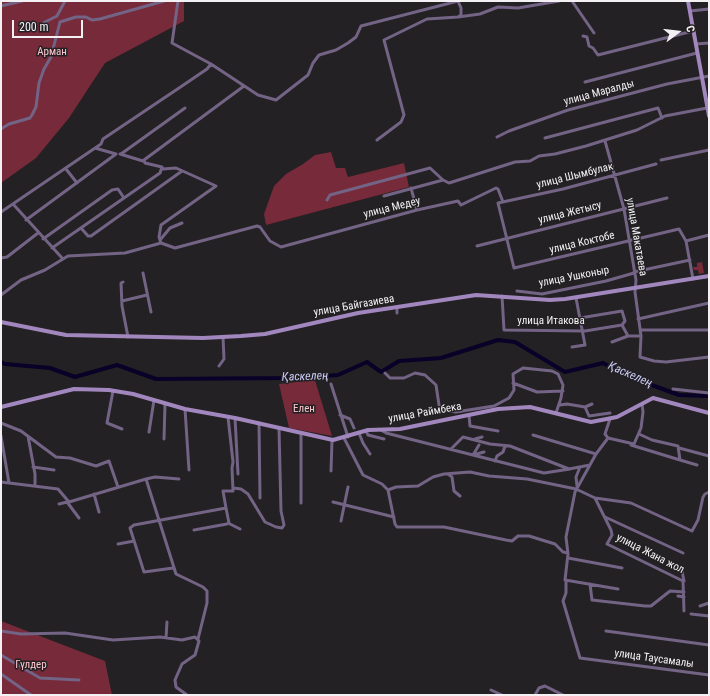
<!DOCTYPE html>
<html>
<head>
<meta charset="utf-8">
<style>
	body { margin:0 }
	#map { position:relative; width:710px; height:696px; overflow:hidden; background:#232123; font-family:"Roboto Condensed",sans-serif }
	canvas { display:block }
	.frame { position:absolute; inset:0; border:2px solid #f3f1f3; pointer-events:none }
	.north { position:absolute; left:658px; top:12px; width:40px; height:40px; -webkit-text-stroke:3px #232123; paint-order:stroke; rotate:75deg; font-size:11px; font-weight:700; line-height:16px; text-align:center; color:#f3f1f3 }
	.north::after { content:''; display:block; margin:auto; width:14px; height:18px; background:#f3f1f3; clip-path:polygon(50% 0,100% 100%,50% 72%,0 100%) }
	.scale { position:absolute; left:12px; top:20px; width:71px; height:18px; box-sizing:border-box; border:2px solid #f3f1f3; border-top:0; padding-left:5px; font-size:12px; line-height:14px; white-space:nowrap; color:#f3f1f3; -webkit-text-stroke:3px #232123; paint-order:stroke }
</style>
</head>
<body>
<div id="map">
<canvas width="710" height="696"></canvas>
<div class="frame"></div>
<div class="north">С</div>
<div class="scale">200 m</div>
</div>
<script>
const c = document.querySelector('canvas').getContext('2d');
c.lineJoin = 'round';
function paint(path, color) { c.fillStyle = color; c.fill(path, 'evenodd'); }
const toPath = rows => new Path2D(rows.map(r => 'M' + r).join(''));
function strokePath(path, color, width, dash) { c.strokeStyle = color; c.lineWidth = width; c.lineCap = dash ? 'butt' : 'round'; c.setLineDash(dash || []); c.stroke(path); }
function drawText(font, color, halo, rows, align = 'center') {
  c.font = font + ' "Roboto Condensed",sans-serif'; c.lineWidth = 3; c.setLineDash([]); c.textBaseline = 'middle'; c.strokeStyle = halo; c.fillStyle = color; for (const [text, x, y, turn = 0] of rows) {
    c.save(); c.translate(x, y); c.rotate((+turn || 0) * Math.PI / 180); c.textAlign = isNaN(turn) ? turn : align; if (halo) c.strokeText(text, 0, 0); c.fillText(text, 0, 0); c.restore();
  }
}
const green = toPath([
	[1,1,184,1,184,21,105,63,69,118,36,158,1,183],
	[331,152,336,168,345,168,348,177,404,163,409,187,266,225,264,214,274,186,286,174,303,164,315,155],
	[702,262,704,273,699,274,698,270,694,270,693,267,697,267,697,263],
	[315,380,332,436,289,428,279,384],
	[1,621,105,661,112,695,1,695]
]);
const river = toPath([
	[1,362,5,364,50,368,75,377,117,365,156,379,290,378,338,375,367,362,381,372,399,361,441,358,498,340,515,342,565,372,603,363,627,376,679,395,709,396]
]);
const street = toPath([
	[572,1,594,33],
	[1,6,22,1],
	[690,11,709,9],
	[458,17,480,14,498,7,518,8,559,1],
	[43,23,57,16,65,1],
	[583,36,587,37,589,46,593,48,598,55,693,31],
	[696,44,709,43],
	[211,64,258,95,276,100,308,75,313,63,319,55,336,50,348,43,356,37,361,26,458,1,461,8,461,15,458,17,427,19,384,40,404,115,401,122,377,140],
	[585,82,697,53],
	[1,129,9,124,30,118,32,115,36,107,39,83,44,69,51,57,60,22,76,17,86,17,92,20,100,19,164,1],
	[497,137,509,131,568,110,667,84,709,76],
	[545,138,658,108,662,118],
	[605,141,624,209,636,280,635,292,641,336,640,357,654,361,666,362,709,357],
	[120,154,143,161],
	[121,154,185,108],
	[661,160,709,150],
	[656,164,563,189,498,203,514,268,679,229,686,241,693,279],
	[66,169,77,183],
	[411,188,417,210],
	[384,196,443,180,449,183,515,162,530,161,539,156,555,154,586,146,637,130,665,116,707,108],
	[327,200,330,195,430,168,443,180],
	[1,212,101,144,103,139,182,86,207,69,211,64,172,43,178,1],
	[26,220,116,154,95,148],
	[81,228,88,236,91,236,182,171],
	[43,239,112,190,118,189,124,198],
	[160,240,170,228,182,223],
	[686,241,709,235],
	[161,243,159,237,161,225,216,186,176,168,163,169],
	[477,246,667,198],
	[52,248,160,173,162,167,145,163,144,160,244,86],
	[1,258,7,257,38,233],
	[63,259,68,256,125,253,161,243,175,248,257,226,260,227,270,241,281,247,417,210,458,201,461,205,496,188,498,189,503,202],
	[634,272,690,260],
	[143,273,151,312],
	[123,282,121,283,122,306,128,337],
	[517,291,542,294,606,281,634,273],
	[1,295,21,280,45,270,63,259,13,204],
	[502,296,504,330,585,331,622,325],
	[122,301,147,295],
	[397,308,397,313],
	[580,318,622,311,625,321,622,325],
	[638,319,709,303],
	[622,325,628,336],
	[640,330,709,330],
	[612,342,628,336,641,336],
	[572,347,585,345,576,298],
	[219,366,224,359,223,337],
	[385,373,390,378,404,378,415,373,425,375,436,385,439,405,442,410,456,412,494,406,509,398,514,390,513,374,523,368,552,371,558,374,563,385,561,398,556,413],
	[513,383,537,392,563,391],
	[331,384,348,437],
	[673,389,709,393],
	[113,391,107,423,122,429],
	[560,405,567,404,585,407,592,404],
	[585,407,589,416,610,413],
	[185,409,189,470],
	[340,415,350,419,354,428],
	[469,415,470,426,498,431],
	[235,418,238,474],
	[1,423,21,431,56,457,70,458,96,466,109,461,118,487],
	[259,423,260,498],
	[381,430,386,433,544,473,570,469],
	[366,431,368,435,384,439],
	[149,432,154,400],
	[359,433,363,443,370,454],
	[639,434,652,440,678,446,680,460,697,465],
	[533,435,596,454],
	[1,436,9,483],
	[28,436,35,474,35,486],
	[344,438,363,475,382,484,388,490,395,524,397,527,444,527,506,540,512,541,518,536,529,536,555,544,563,552,568,553],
	[608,438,605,434,610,419],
	[164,439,165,404],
	[475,439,482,437],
	[631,445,680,460],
	[679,448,709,456],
	[451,449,463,437,490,444,510,446,569,469,590,465],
	[473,455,479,445],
	[473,455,484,452],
	[495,461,497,456,503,452,505,446],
	[33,467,54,470],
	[331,471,332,440],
	[448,474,452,477,454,491,460,496],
	[146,479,155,477,179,479],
	[1,482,58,489,69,502,146,479,176,574,203,587,207,591,207,603,198,639],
	[577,486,576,477,580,467],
	[233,488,241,489,248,494,265,522,276,527,282,528,284,525,281,511,279,428],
	[388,490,396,487,418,486,433,477,444,474,470,472,489,476,527,479,576,489,595,498],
	[94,494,99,512],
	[333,502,394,517],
	[301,503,301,433],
	[59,504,67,502,79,518],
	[605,517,683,553],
	[341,521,348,487],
	[228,523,240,529],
	[194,530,227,524,229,523,226,508],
	[118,544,134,541],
	[568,558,622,568],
	[673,563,682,571,684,581],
	[173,568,144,572,130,528,134,525,226,508,223,491,233,491,232,468,233,462,228,417],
	[566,581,566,593,563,601,580,658,709,675],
	[590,584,592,600,645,606,651,606,670,591,684,592],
	[618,589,565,580,568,554,566,537,575,492,596,454,608,438,634,444,641,428,643,412,642,404],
	[678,596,684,597],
	[700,606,709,603],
	[684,611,683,581,607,544,612,535,611,530,595,498,631,503,692,531,698,520,703,497,705,494,709,492],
	[691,614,709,616],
	[1,631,21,634,65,633,113,640,160,637,182,640,195,637,199,641,195,655,182,664,175,680,176,687,187,695],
	[606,631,709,645],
	[166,638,167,622],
	[1,655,40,678,79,680],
	[1,674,31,695],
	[491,690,502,695],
	[535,695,539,688,545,686,563,695]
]);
const secondary = toPath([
	[688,1,709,116],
	[1,322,66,335,203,338,241,336,265,334,358,313,476,295,550,300,565,299,709,276],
	[1,407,74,389,109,390,133,394,185,409,235,418,333,440,368,430,400,429,498,409,530,407,591,422,617,417,653,398,709,413]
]);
const parkNames = [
	["Арман",52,52],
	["Елен",304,409],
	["Гүлдер",31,665]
];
const streetNames = [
	["улица Маралды",599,93,-15],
	["улица Шымбулак",575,176,-14],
	["улица Медеу",392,208,-14],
	["улица Жетысу",570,213,-14],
	["улица Макатаева",636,237,80],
	["улица Коктобе",582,243,-13],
	["улица Ушконыр",574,277,-11],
	["улица Байгазиева",354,306,-10],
	["улица Итакова",551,321],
	["улица Раймбека",425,413,-10],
	["улица Жана жол",650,554,27],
	["улица Таусамалы",654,659,8]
];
const waterNames = [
	["Қаскелең",630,375,24],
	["Қаскелең",305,377,-2]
];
paint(green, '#762a3a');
strokePath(river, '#090127', 4);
strokePath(street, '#736385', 3);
strokePath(secondary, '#a287bf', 4);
drawText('11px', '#fcc6cd', '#232123', parkNames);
drawText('11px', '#f3f1f3', '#232123', streetNames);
drawText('italic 12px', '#cbcbf8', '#232123', waterNames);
</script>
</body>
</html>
